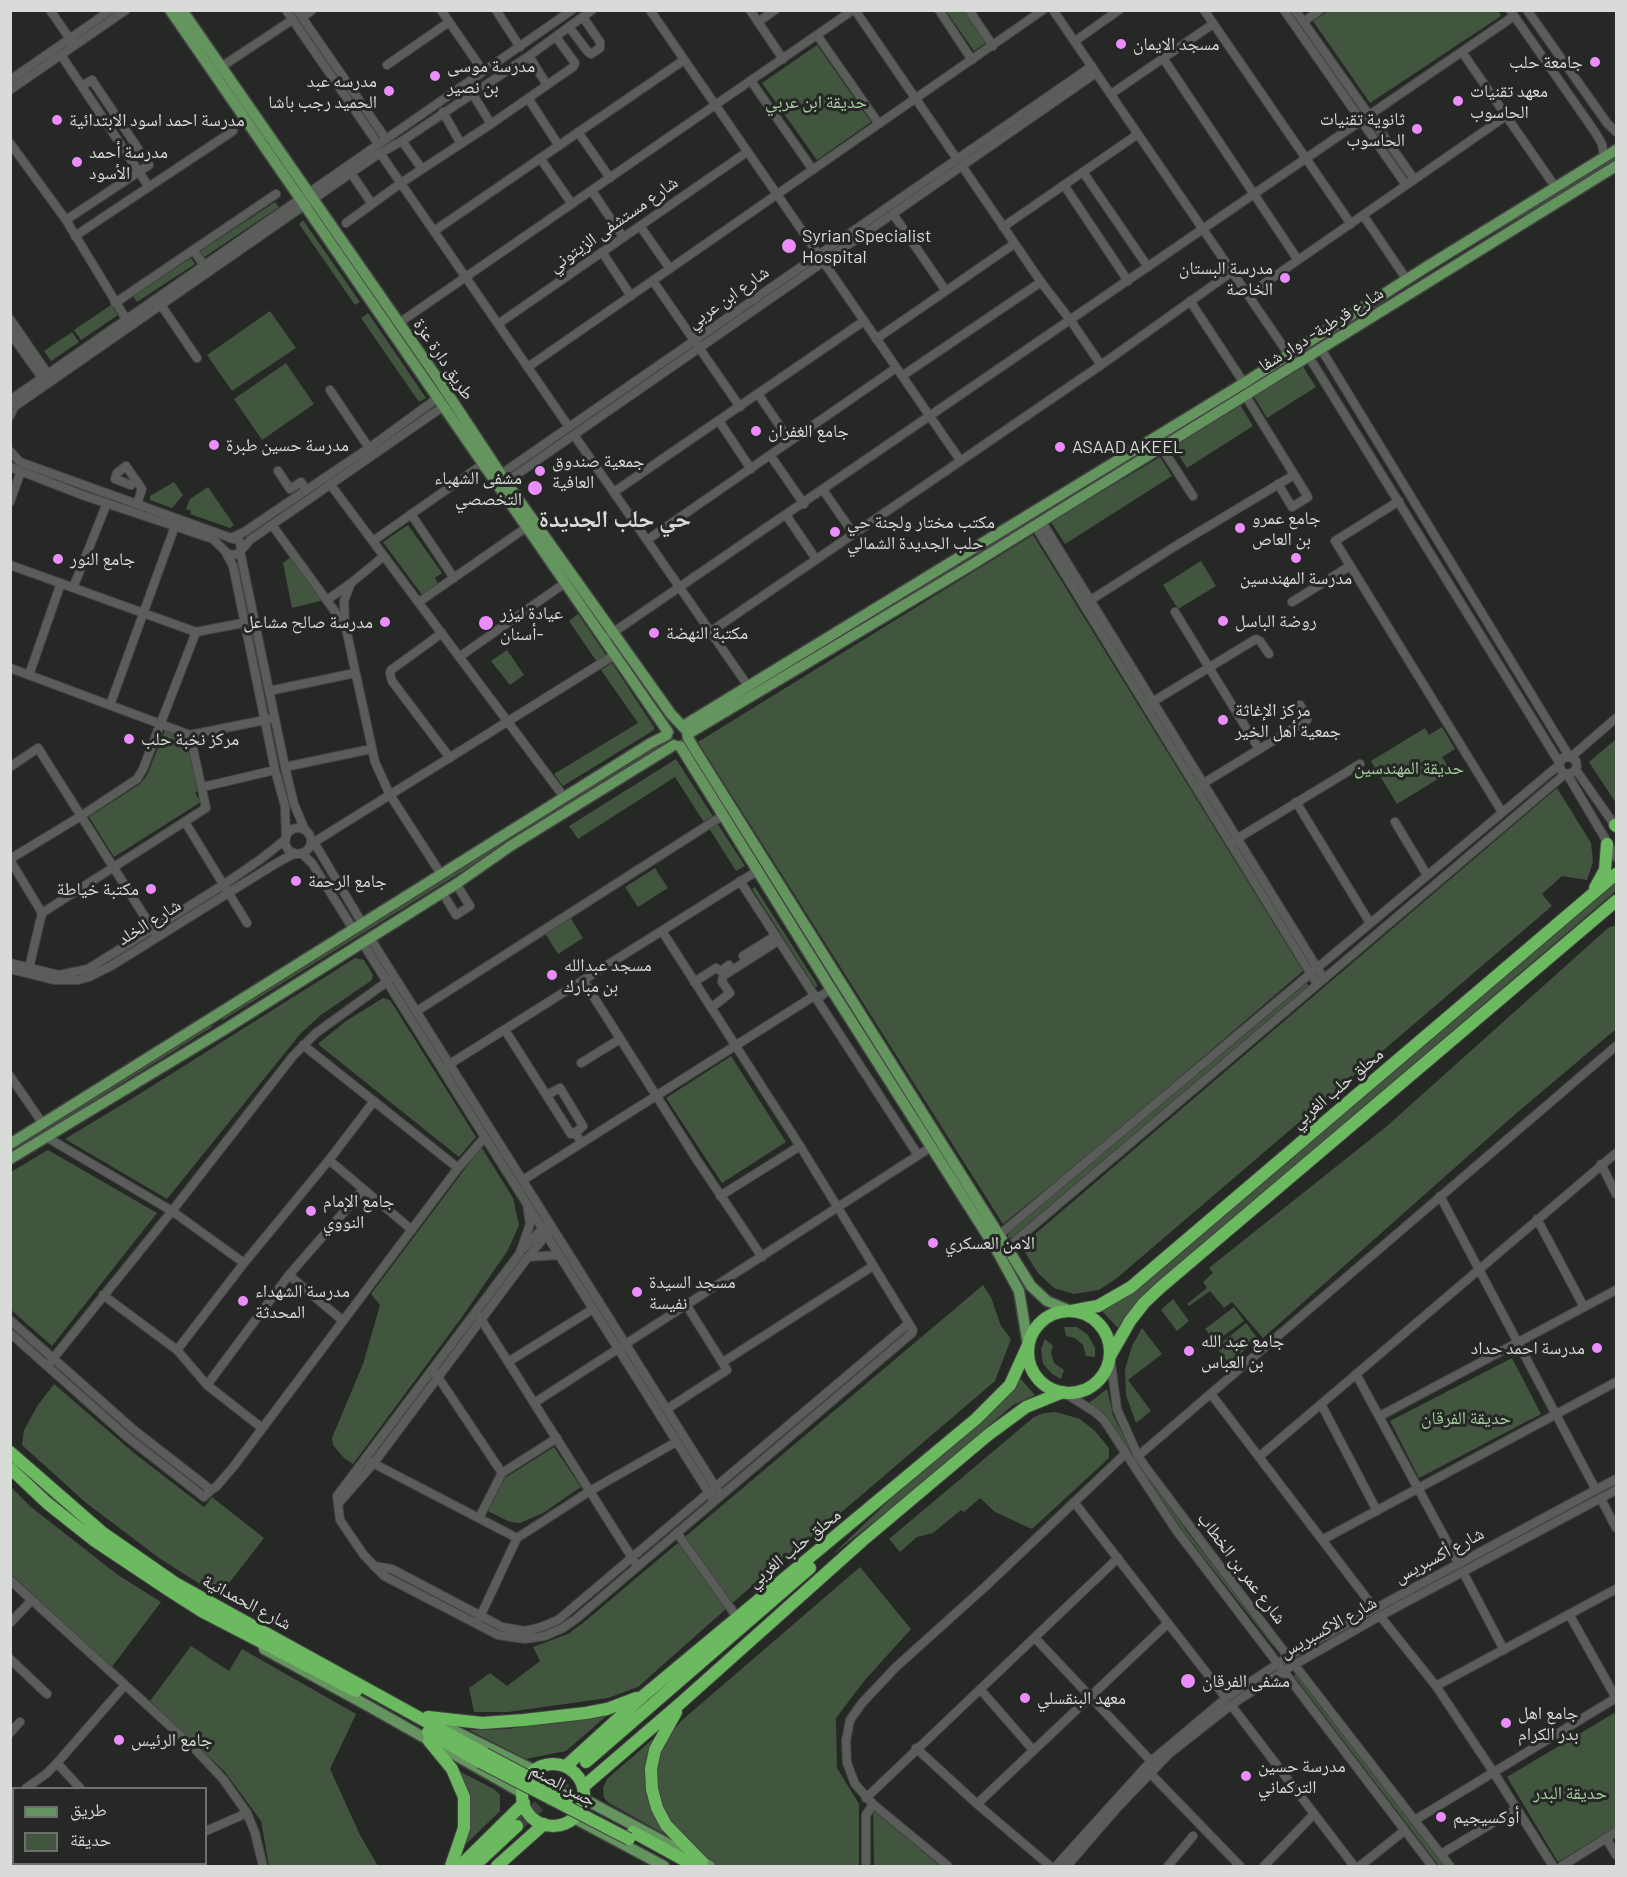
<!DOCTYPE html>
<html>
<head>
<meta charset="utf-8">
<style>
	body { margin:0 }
	#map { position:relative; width:1627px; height:1877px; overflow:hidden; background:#252825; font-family:Barlow,"Noto Naskh Arabic",sans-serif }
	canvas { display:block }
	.frame { position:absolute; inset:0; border:12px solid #d9dbd9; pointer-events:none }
	.legend { position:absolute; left:12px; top:1787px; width:195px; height:78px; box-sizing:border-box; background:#252825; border:2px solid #6d706d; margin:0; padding:8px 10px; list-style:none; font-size:18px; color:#d9dbd9 }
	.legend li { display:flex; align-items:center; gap:12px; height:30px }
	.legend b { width:30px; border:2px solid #6d706d }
</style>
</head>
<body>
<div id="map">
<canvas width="1627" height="1877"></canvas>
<div class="frame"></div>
<ul class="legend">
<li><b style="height:8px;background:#65955e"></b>طريق</li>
<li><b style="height:16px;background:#42553f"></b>حديقة</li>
</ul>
</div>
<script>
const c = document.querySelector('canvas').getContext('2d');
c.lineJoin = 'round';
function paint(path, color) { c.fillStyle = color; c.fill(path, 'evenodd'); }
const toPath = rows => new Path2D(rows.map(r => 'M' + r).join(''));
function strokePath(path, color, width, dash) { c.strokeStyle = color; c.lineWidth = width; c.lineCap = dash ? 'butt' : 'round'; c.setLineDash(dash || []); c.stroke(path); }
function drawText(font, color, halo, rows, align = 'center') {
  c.font = font + ' Barlow,"Noto Naskh Arabic",sans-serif'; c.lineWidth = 6; c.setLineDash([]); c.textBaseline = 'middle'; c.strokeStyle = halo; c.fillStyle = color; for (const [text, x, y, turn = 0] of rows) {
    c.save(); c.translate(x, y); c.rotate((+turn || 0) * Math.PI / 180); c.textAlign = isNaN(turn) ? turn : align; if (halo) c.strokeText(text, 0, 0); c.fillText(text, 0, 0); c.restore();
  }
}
const green = toPath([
	[946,11,965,11,987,42,974,51],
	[1328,11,1498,10,1501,16,1370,103,1313,21],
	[817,45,871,122,817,160,762,83],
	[1616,156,1616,161,1441,264,1441,261],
	[275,202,279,207,203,258,199,252],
	[303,220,360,302,355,305,299,224],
	[191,258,195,264,137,302,133,296],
	[111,305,118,315,81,340,74,330],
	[270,311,296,348,232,391,207,355],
	[368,313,426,398,419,402,361,318],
	[72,332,79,342,51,361,44,351],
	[286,363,314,404,262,440,234,399],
	[1302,365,1316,387,1267,418,1253,395],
	[1239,403,1253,426,1187,468,1172,445],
	[1160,457,1172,476,1065,544,1051,522],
	[174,482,183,495,172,508,150,500,150,496],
	[208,487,234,525,230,528,190,514,191,511,186,509,190,499],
	[408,525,442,573,435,578,438,584,422,595,383,542],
	[1033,535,1303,971,1109,1138,1003,1224,698,742],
	[291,557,324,600,292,608,283,563],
	[1201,561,1216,586,1178,609,1163,585],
	[578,614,606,655,597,662,569,621],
	[507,650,524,675,510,685,491,661],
	[612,663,654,727,654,730,563,786,554,774,638,723,601,670],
	[1442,727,1455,749,1442,757,1451,771,1397,804,1371,761,1425,728,1429,735],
	[165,730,186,737,198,790,195,793,201,802,114,857,89,817,140,784,147,775],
	[1616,739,1616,803,1589,762],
	[656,746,658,747,658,749,514,839,512,835],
	[676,759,714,818,705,824,675,777,578,839,569,826],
	[1557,788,1591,843,1593,862,1587,880,1562,876,1542,894,1552,906,1117,1278,1099,1290,1074,1294,1054,1288,1038,1273,1021,1246],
	[717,823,745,866,736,871,709,828],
	[502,841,505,845,223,1020,221,1017],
	[655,868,668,888,638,907,625,887],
	[1616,879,1616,891,1142,1296,1126,1315,1118,1328,1100,1309,1116,1303,1177,1255],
	[755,887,818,986,815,987,752,889],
	[570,917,583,938,558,954,545,933],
	[1616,925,1616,1029,1512,1117,1263,1338,1232,1302,1224,1308,1210,1291,1189,1306,1187,1304,1207,1288,1203,1282,1213,1273,1209,1268,1387,1126,1608,928],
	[355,958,364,960,373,975,372,980,321,1015,301,1033,167,1199,65,1139,141,1093],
	[1307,983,1308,985,1307,987,1013,1237,1009,1238,1008,1236,1009,1231],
	[383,998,390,1000,476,1137,459,1157,319,1045,319,1043,346,1021],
	[210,1024,212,1025,212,1027,11,1153,11,1148],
	[731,1056,786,1142,722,1183,666,1098],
	[482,1148,513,1198,519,1225,508,1250,462,1317,353,1464,344,1458,333,1445,332,1438,363,1364,380,1305,371,1294,479,1150],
	[48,1150,157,1213,52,1346,10,1309,11,1172],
	[983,1285,991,1297,1001,1326,1011,1339,995,1381,830,1522,780,1561,638,1687,608,1698,508,1712,474,1712,469,1688,490,1673,507,1686,540,1661,533,1647,568,1634,583,1623],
	[1173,1299,1189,1321,1177,1331,1161,1310],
	[1234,1307,1244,1321,1215,1342,1205,1329],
	[1246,1323,1258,1339,1229,1363,1216,1347],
	[1064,1327,1077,1327,1088,1335,1095,1348,1095,1357,1086,1356,1083,1345,1075,1338,1066,1336],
	[1142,1328,1162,1354,1128,1380,1151,1411,1136,1423,1126,1395,1125,1369,1132,1346],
	[1045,1339,1053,1346,1051,1352,1054,1363,1064,1370,1061,1379,1052,1374,1043,1364,1041,1349],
	[1512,1358,1541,1414,1419,1478,1390,1421],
	[1018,1376,1035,1395,1013,1405,909,1494,831,1556,902,1488,996,1408,1006,1397],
	[54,1384,134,1453,204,1507,212,1497,264,1538,219,1596,159,1558,85,1502,22,1445,24,1430,38,1405],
	[1107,1389,1113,1415,1130,1448,1185,1529,1275,1645,1273,1646,1183,1531,1127,1449,1114,1427,1106,1416,1089,1403],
	[1056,1412,1080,1419,1095,1431,1109,1448,1109,1458,1032,1529,995,1512,980,1498,964,1512,961,1510,933,1533,917,1537,900,1552,889,1539,1034,1417,1044,1413],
	[554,1447,581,1487,543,1513,520,1523,510,1522,488,1511,505,1478],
	[10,1486,31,1507,118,1575,161,1602,111,1668,11,1574],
	[860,1567,911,1629,865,1680,836,1718,837,1768,859,1804,859,1866,716,1866,710,1863,668,1823,659,1800,657,1780,659,1758,668,1737,681,1721],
	[191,1646,229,1671,242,1649,356,1714,330,1769,360,1835,378,1866,269,1866,261,1821,225,1772,150,1701],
	[1296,1674,1327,1715,1331,1718,1444,1866,1439,1866,1294,1676],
	[610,1713,566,1751,526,1759,469,1730,508,1729],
	[1614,1713,1616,1718,1616,1827,1558,1862,1507,1777],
	[654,1738,648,1761,646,1785,654,1815,664,1834,609,1803,604,1798,603,1788,607,1779],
	[451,1767,494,1789,500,1795,500,1811,463,1847,467,1831],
	[873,1810,940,1866,874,1866]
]);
const highwayTunnel = toPath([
	[517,1826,586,1762]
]);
const minor = toPath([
	[50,10,72,42],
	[286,10,378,144],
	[297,10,386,139],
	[441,10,483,71],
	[496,10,520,47],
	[650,10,960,460],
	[750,10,783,59],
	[855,10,957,159],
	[939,10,972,60],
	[969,10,993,46],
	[1053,10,1289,355],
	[1204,10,1351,224],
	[1284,10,1406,185],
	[1295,10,1414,179],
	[1510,10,1595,132,1602,144,1604,157],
	[1527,10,1607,123,1616,132],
	[302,18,312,10],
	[758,22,775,10],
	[1303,22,1320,10],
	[569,27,588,52,591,54,600,48,600,42,583,17],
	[817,35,879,124],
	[1075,41,1119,10],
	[1462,52,1556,188],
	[61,55,149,187],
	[529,56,547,85],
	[1163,58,1298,260],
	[387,65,449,22],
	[221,67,292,20],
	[10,80,111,10],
	[751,81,813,170],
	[10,90,126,10],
	[472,93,491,124],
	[1111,94,1213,24],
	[528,98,559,146],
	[443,112,461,144],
	[578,132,610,178],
	[402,141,422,169],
	[10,143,66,220,126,319],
	[380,153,569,427],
	[540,158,572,204],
	[962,166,1041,282,1071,321,1101,365],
	[1083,172,1148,267],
	[351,173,372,204],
	[1064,185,1128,281],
	[592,191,623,237],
	[893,214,946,291],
	[1363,215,1407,280],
	[66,220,149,165,92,80,82,86],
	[346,223,401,183,491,124,573,67,575,63,556,37],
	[640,226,670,269],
	[1003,227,1138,134],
	[434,231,684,60],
	[75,236,233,131],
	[193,250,204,265],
	[602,252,631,296],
	[653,281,740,407],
	[1249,294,1506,116],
	[1190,301,1244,383],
	[115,303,276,194],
	[161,305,197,358],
	[10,319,48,374],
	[399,323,853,10],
	[498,324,747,152],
	[10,333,42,378],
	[876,339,1014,244],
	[1321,349,1569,756],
	[1309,357,1559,762],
	[528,367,1043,10],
	[902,376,1041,282],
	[330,390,369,448],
	[758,394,790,441],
	[1245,395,1308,497,1292,507,1278,484],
	[10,400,572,10],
	[10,416,14,407,380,153,402,141,529,56,592,10],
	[719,421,751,469],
	[574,435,748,686],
	[1162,448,1193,496],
	[10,451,20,462,231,538,244,532,369,448,439,397],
	[770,455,804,504],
	[10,467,85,496,213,539,225,551,233,566,275,770,285,806,286,837],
	[278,471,290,489,301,482,306,490],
	[501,474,1092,66],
	[506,482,1096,73],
	[330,484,564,797],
	[131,485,115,479,117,473,126,466,142,489,137,504],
	[823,490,853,533],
	[614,492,864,321],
	[1399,501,1335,541,1502,812],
	[10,502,21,471],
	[411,514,454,578],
	[786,515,816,559],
	[1042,522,1324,979],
	[272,525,344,624],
	[1035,526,1317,984],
	[230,538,239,540,241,548],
	[647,540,896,368],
	[373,541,483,464],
	[225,551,230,555,238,554,250,540,444,406],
	[240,551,285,767,294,804,305,830],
	[384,556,351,583,344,601,345,624,375,762,390,795,441,874],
	[10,565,196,632,248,622],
	[73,588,107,503],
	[327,600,351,583],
	[419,602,527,527],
	[1292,602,1350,566],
	[1086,603,1177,545,1294,475],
	[1175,612,1259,749],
	[710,632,1101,365,1233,271],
	[442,633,391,670,390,673,392,681,450,758],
	[608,636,1514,16],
	[459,657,565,583],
	[10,668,190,735,270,719],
	[29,675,61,583],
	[269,691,355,673],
	[1149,704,1256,639,1260,641,1269,654],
	[110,705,175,526],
	[1571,757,1616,718],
	[10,767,38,748,155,933],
	[285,767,371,749],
	[1576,770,1616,827],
	[1567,774,1616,857],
	[1199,786,1307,720,1307,717,1300,705],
	[203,787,275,770],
	[1296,802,1370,923],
	[185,822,247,923],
	[1395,822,1427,875],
	'285 841a13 13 0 1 1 26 0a13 13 0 1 1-26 0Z',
	[311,840,318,849,362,923],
	[1235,840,1360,764],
	[311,844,616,654],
	[301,853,312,863,353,929],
	[10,859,81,816,137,779,143,769,196,632],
	[10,860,42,913],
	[740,881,918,1155],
	[442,892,456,915,470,906,456,884],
	[370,938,718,1491],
	[362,942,714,1501],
	[743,956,775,936],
	[10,963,59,975,88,969,223,885,261,859,286,839],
	[29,968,42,913,206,808,190,735],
	[10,969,54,980,78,980,89,977,111,966,275,864,295,853],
	[583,980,697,1160,762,1257],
	[694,982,716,968,721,971,729,965],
	[711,1008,730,993,722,982,723,976,778,941],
	[417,1011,722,816],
	[505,1030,571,1134,575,1133,582,1143],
	[303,1045,458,1168],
	[581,1063,620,1039],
	[445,1067,757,871],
	[10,1076,43,1124],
	[547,1095,560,1088,583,1126,575,1133],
	[48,1138,172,1211,244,1263],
	[329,1160,412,1230],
	[1601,1164,1616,1194],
	[523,1180,814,996,821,996,831,989],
	[720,1196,800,1146],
	[1440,1196,1596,1490],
	[527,1204,530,1224,520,1253,337,1496,340,1520,363,1554,384,1576,498,1635,525,1639,545,1636,563,1628,576,1619,912,1333,913,1330,800,1146,662,931],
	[1537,1219,1584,1307],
	[999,1235,1559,765,1562,758,1571,757,1576,761,1577,766,1574,772,1567,774,1562,772,1559,765],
	[524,1248,544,1227],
	[1007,1248,1565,774],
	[528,1257,559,1255],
	[289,1275,343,1321],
	[103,1295,177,1350,244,1263,329,1160,374,1101],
	[479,1316,634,1561],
	[10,1320,134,1430,211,1490],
	[10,1333,127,1437,204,1497,211,1490,216,1487,234,1466,458,1168,485,1137],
	[177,1350,207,1385,289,1275,363,1190],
	[1110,1356,1117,1409,1138,1456,1147,1469,1273,1637,1450,1866],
	[508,1362,593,1309],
	[723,1362,873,1266],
	[47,1366,172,1211,293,1056,316,1033,388,981],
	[436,1374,502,1473,557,1438],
	[1356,1374,1459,1564],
	[207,1385,262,1428],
	[1063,1392,1095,1412,1104,1420,1176,1530,1432,1866],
	[1211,1394,1374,1608],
	[534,1403,931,1147],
	[1321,1404,1377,1511],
	[667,1409,727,1370,687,1306],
	[1380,1416,1616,1290],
	[1138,1456,1616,1046],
	[1260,1456,1616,1153],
	[365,1459,517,1538,590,1491,676,1442],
	[1601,1499,1616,1528],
	[1074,1502,1226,1698],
	[338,1504,373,1464,528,1257,548,1233],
	[479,1518,502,1473],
	[677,1533,737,1617],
	[1322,1540,1616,1382],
	[374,1566,392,1569,502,1627,525,1631,541,1627,558,1620,908,1324],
	[1463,1572,1504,1650],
	[10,1580,192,1746,223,1779,247,1813,255,1833,263,1866],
	[1569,1614,1616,1698],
	[1380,1616,1436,1686,1494,1773,1553,1866],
	[479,1619,517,1538],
	[10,1623,32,1600],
	[1035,1638,1151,1761],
	[10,1659,47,1694],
	[1436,1686,1616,1589],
	[980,1689,1033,1750],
	[1231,1705,1354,1866],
	[10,1733,20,1722],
	[916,1748,977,1804,1050,1866],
	[57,1763,80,1788],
	[1150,1773,1240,1866],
	[26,1788,46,1774,57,1763,125,1685],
	[10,1795,14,1795],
	[866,1798,1118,1558],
	[977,1804,1168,1623],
	[1415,1820,1616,1698],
	[206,1831,247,1813],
	[1606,1838,1616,1855],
	[10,1851,14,1850],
	[1441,1854,1516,1809],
	[191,1864,191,1866],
	[866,1866,866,1815,873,1804],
	[948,1866,873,1804,855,1784,847,1763,846,1741,850,1720,862,1703,896,1667,986,1586,1125,1454],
	[1056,1866,1151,1761,1226,1698,1302,1648,1616,1479],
	[1067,1866,1118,1807,1170,1753,1231,1705,1285,1670,1380,1616,1616,1490],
	[1168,1866,1193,1836],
	[1264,1866,1313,1815],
	[1360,1866,1404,1831],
	[1562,1866,1616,1832]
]);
const major = toPath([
	[170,10,668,732],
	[182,10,438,379,506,482,671,714,687,731,688,738,694,748,1031,1286,1047,1301,1071,1311],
	[683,726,1244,383,1431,264,1616,150],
	[688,734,968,567,1616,166],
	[680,746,831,989,996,1249,1019,1291,1028,1345],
	[10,1144,651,743,667,735],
	[10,1159,222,1031,456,884,512,845,674,745],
	[264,1649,372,1708,522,1793],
	[443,1725,534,1770],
	[584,1799,710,1866],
	[574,1818,664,1866]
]);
const highway = toPath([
	[1615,825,1616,826],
	[1595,888,1605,870,1607,844],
	[1071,1311,1098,1306,1131,1287,1616,874],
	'1028 1352a41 41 0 1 1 82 0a41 41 0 1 1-82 0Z',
	[1110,1356,1130,1321,1144,1303,1161,1287,1616,901],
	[10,1452,103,1533,175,1583,485,1754],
	[10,1468,47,1503,95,1541,170,1591,203,1612,356,1691],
	[676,1712,655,1750,651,1769,652,1789,657,1808,666,1825,702,1862],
	[428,1717,482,1723,524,1720,586,1713,607,1709,636,1698],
	[428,1732,480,1762],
	[429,1741,452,1769,464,1797,464,1828,451,1866],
	[586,1762,810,1568],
	'522 1795a31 31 0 1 1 62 0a31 31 0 1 1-62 0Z',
	[566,1766,643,1696,976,1419,1010,1385,1028,1345],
	[583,1787,683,1701,862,1541,988,1435,1026,1407,1063,1392],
	[633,1832,695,1866],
	[460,1866,524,1803],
	[474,1866,517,1826],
	[497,1866,544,1824]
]);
const highwayBridge = toPath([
	[485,1754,568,1798],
	[480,1762,629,1839]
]);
const markers = [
	[1121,44,6,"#eb8dfc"],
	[1595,62,6,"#eb8dfc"],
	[435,76,6,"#eb8dfc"],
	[389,91,6,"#eb8dfc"],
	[1458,101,6,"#eb8dfc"],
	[57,120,6,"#eb8dfc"],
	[1417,129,6,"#eb8dfc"],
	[77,162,6,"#eb8dfc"],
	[789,246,8,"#eb8dfc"],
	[1285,278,6,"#eb8dfc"],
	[756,431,6,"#eb8dfc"],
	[214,445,6,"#eb8dfc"],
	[1060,447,6,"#eb8dfc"],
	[540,471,6,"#eb8dfc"],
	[535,488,8,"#eb8dfc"],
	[1240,528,6,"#eb8dfc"],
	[835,532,6,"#eb8dfc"],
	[1296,558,6,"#eb8dfc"],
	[58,559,6,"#eb8dfc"],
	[1223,621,6,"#eb8dfc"],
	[385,622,6,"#eb8dfc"],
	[486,623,8,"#eb8dfc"],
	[654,633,6,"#eb8dfc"],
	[1223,720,6,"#eb8dfc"],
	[129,739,6,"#eb8dfc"],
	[296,881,6,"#eb8dfc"],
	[151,889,6,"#eb8dfc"],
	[552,975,6,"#eb8dfc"],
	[311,1211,6,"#eb8dfc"],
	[933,1243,6,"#eb8dfc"],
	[637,1292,6,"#eb8dfc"],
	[243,1301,6,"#eb8dfc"],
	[1597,1348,6,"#eb8dfc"],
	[1189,1351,6,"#eb8dfc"],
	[1188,1681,8,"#eb8dfc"],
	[1025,1698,6,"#eb8dfc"],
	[1506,1723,6,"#eb8dfc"],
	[119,1740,6,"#eb8dfc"],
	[1246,1776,6,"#eb8dfc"],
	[1441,1817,6,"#eb8dfc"]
];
const poiNames = [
	["مسجد الايمان",1133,44],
	["جامعة حلب",1583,62,"right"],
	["مدرسة موسى",447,66],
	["بن نصير",447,87],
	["مدرسه عبد",377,81,"right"],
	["الحميد رجب باشا",377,102,"right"],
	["معهد تقنيات",1470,91],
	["الحاسوب",1470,112],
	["ثانوية تقنيات",1405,119,"right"],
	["الحاسوب",1405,140,"right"],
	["مدرسة احمد اسود الابتدائية",69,120],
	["مدرسة أحمد",89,152],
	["الأسود",89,173],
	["Syrian Specialist",802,236],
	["Hospital",802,257],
	["مدرسة البستان",1273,268,"right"],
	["الخاصة",1273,289,"right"],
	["جامع الغفران",768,431],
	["مدرسة حسين طبرة",226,445],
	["ASAAD AKEEL",1072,447],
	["جمعية صندوق",552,461],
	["العافية",552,482],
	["مشفى الشهباء",522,478,"right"],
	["التخصصي",522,499,"right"],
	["جامع عمرو",1252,518],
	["بن العاص",1252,539],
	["مكتب مختار ولجنة حي",847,522],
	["حلب الجديدة الشمالي",847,543],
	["جامع النور",70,559],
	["مدرسة المهندسين",1296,578,"center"],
	["عيادة ليزر",500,613],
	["أسنان-",500,634],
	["روضة الباسل",1235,621],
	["مدرسة صالح مشاعل",373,622,"right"],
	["مكتبة النهضة",666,633],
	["مركز الإغاثة",1235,710],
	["جمعية أهل الخير",1235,731],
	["مركز نخبة حلب",141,739],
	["جامع الرحمة",308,881],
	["مكتبة خياطة",139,889,"right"],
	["مسجد عبدالله",564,965],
	["بن مبارك",564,986],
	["جامع الإمام",323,1201],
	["النووي",323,1222],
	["الامن العسكري",945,1243],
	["مسجد السيدة",649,1282],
	["نفيسة",649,1303],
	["مدرسة الشهداء",255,1291],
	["المحدثة",255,1312],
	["جامع عبد الله",1201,1341],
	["بن العباس",1201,1362],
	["مدرسة احمد حداد",1585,1348,"right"],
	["مشفى الفرقان",1202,1681],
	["معهد البنقسلي",1037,1698],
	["جامع اهل",1518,1713],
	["بدر الكرام",1518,1734],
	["جامع الرئيس",131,1740],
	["مدرسة حسين",1258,1766],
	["التركماني",1258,1787],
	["أوكسيجيم",1453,1817]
];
const parkNames = [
	["حديقة ابن عربي",816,102],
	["حديقة المهندسين",1409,768],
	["حديقة الفرقان",1466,1418],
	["حديقة البدر",1570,1793]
];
const streetNames = [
	["شارع مستشفى الزيتوني",613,224,-35],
	["شارع ابن عربي",728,297,-35],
	["شارع قرطبة- دوار شفا",1321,329,-32],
	["طريق دارة عزة",444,359,56],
	["شارع الخلد",149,922,-32],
	["محلق حلب الغربي",1337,1088,-40],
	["محلق حلب الغربي",794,1548,-39],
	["شارع أكسبريس",1439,1555,-28],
	["شارع عمر بن الخطاب",1242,1568,53],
	["شارع الحمدانية",247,1602,28],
	["شارع الاكسبريس",1328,1627,-29],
	["جسر الصنم",563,1785,28]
];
const districtNames = [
	["حي حلب الجديدة",615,519]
];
paint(green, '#42553f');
strokePath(highwayTunnel, '#404340', 12, [12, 6]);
strokePath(minor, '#444643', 10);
strokePath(major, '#444643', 13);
strokePath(highway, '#444643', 14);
strokePath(minor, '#5a5d5a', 8);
strokePath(major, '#65955e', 10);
strokePath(highway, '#6cba60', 12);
strokePath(highwayBridge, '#444643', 14, []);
strokePath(highwayBridge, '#6cba60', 12);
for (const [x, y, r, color] of markers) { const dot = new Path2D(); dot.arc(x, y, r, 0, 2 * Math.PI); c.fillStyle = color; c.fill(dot); strokePath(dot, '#252825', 2); }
drawText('18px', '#d9dbd9', '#252825', poiNames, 'left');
drawText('18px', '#a5d09e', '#252825', parkNames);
drawText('18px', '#d9dbd9', '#252825', streetNames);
drawText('bold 24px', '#d9dbd9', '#252825', districtNames);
</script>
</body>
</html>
